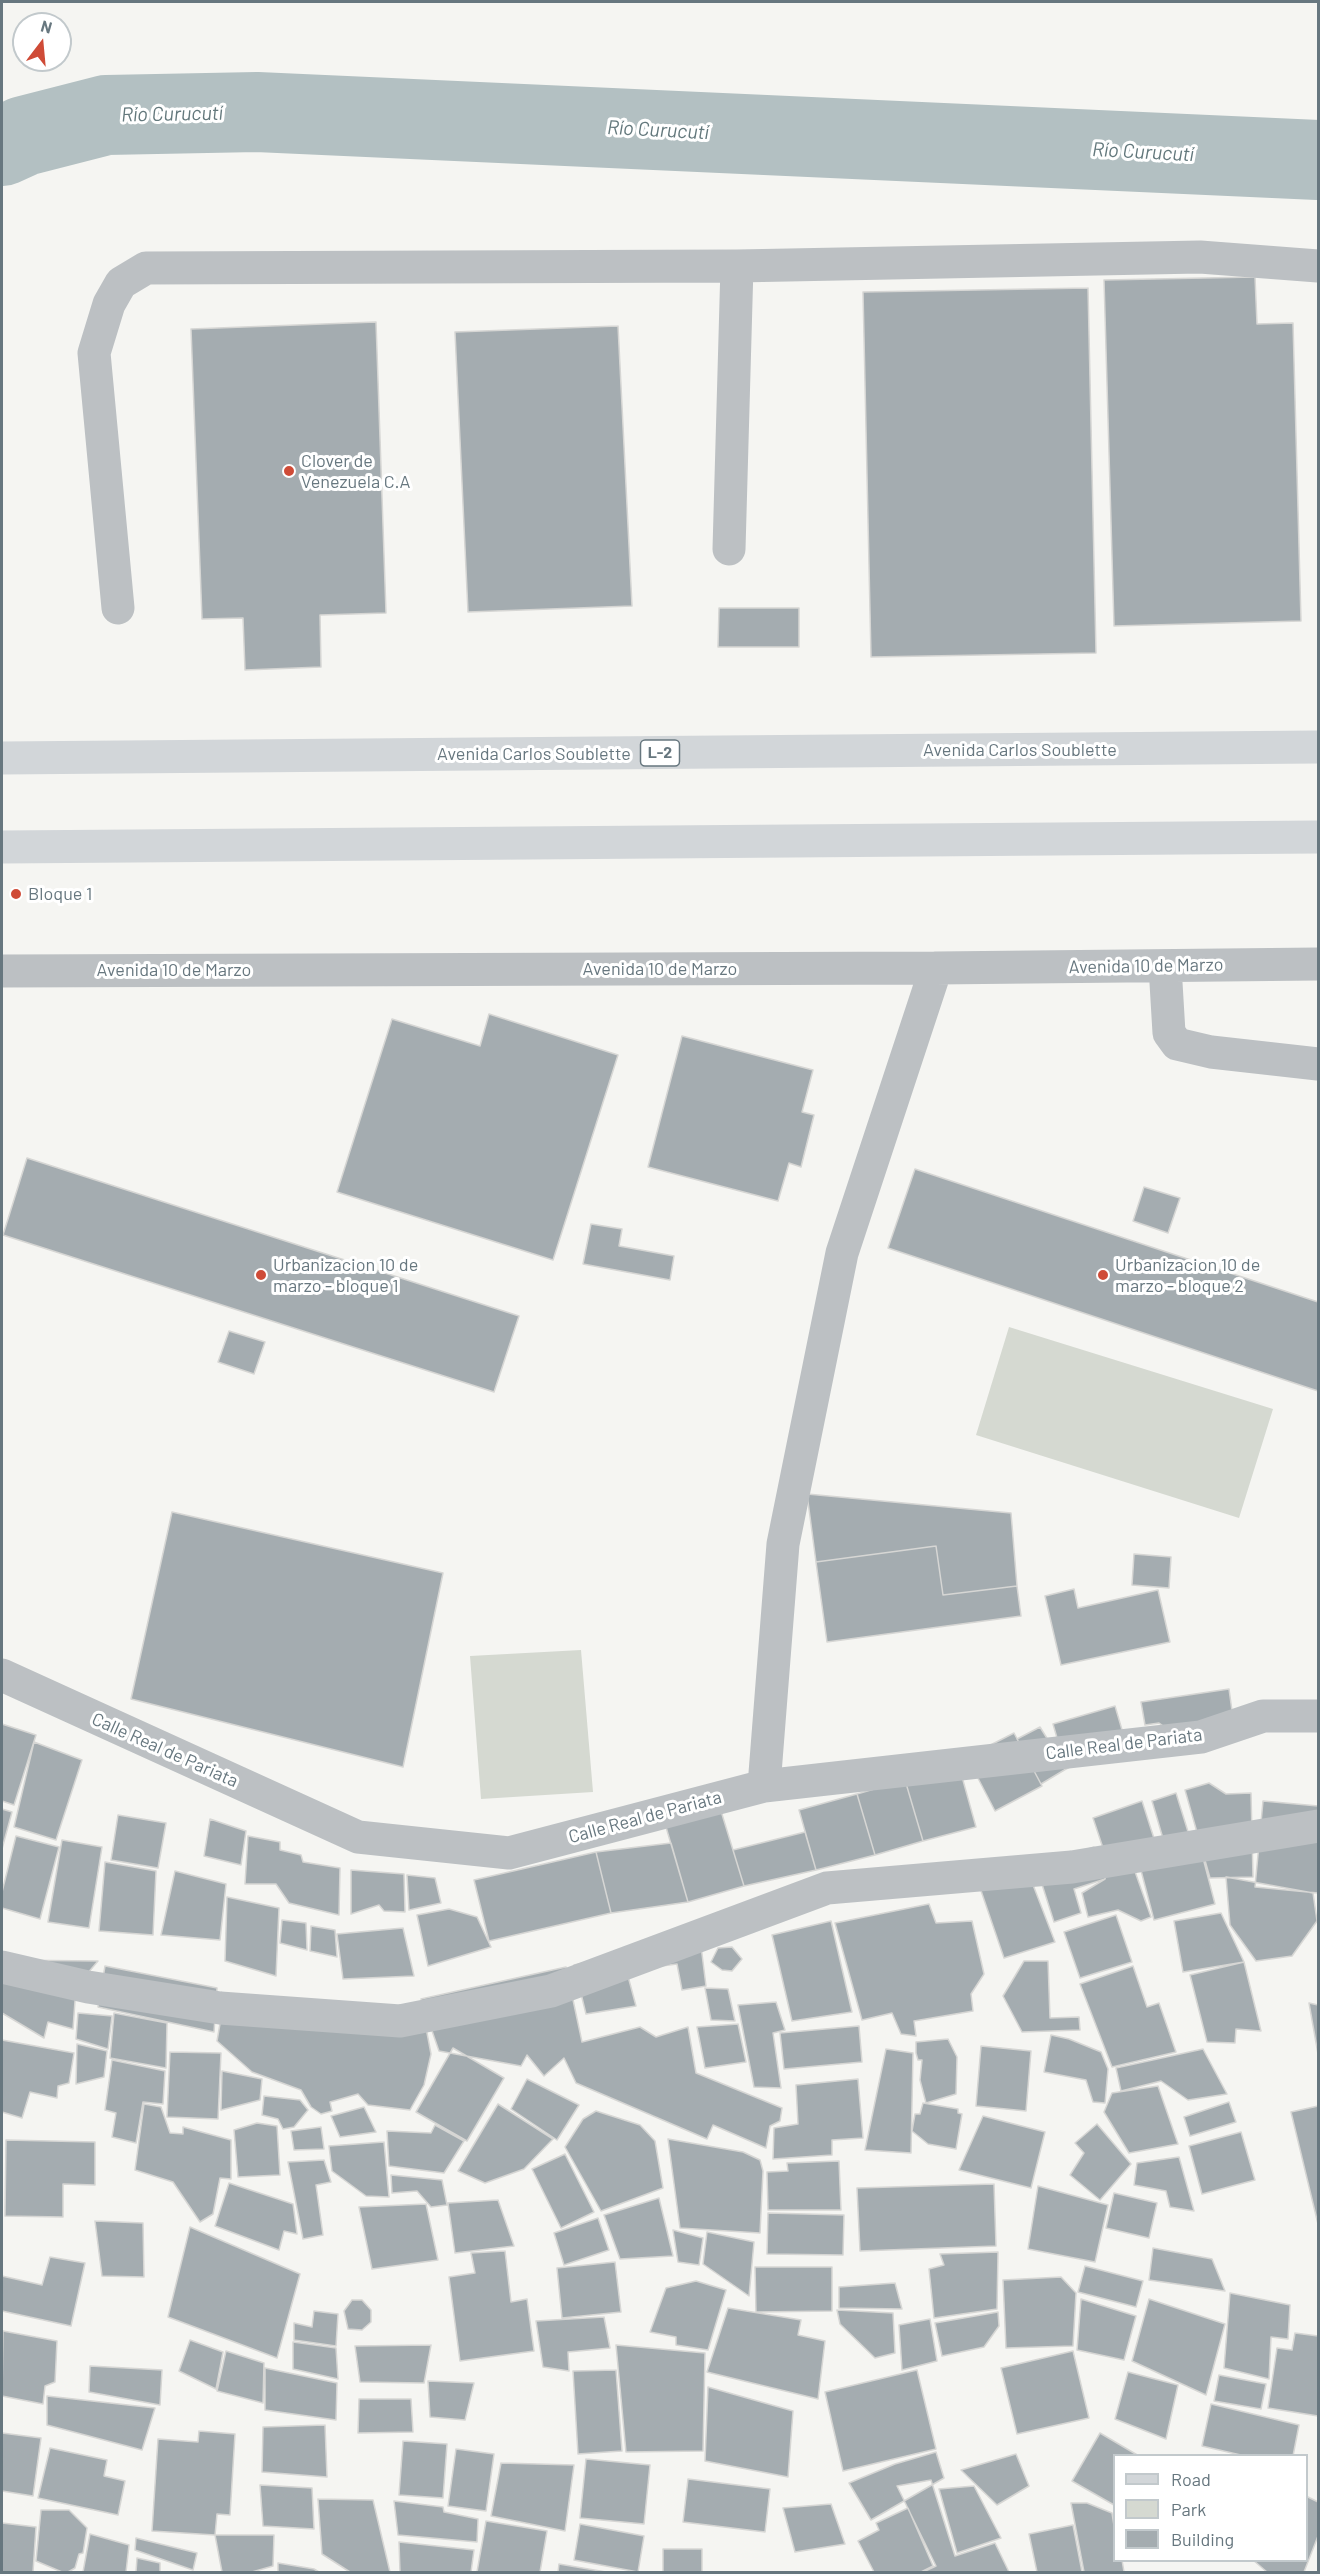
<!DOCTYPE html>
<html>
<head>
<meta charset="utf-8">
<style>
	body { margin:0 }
	#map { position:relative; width:1320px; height:2574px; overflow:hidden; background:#f5f5f2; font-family:Barlow,sans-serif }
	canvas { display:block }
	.frame { position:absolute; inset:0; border:3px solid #67777f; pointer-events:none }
	.legend { position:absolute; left:1113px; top:2454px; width:195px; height:108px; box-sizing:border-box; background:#fff; border:2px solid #c2c9cc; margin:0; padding:8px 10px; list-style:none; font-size:18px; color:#67777f }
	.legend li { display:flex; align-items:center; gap:12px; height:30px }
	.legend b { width:30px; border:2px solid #c2c9cc }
	.north { position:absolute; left:12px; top:12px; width:60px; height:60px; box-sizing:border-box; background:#fff; border:2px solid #c2c9cc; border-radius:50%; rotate:16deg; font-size:16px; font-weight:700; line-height:24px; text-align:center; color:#67777f }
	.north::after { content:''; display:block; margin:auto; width:21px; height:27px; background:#cf4b37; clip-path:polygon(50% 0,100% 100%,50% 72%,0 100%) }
</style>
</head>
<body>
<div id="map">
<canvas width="1320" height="2574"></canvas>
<div class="frame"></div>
<ul class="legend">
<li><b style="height:8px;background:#d2d6d9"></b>Road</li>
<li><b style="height:16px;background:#d5d9d1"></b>Park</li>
<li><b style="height:16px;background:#a4acb0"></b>Building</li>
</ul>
<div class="north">N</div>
</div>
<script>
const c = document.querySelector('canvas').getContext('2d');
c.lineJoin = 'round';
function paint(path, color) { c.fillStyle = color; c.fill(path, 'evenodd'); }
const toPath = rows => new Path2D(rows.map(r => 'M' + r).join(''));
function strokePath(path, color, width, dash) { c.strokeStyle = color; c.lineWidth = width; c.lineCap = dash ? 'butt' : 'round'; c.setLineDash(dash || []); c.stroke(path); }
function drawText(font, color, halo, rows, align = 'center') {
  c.font = font + ' Barlow,sans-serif'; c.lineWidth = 6; c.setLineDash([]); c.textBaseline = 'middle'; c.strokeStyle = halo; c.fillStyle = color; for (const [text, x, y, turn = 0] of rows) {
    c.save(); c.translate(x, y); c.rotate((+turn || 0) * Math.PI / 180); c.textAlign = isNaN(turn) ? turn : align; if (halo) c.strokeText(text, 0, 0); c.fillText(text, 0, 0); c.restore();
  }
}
const green = toPath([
	[1009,1327,1273,1409,1239,1518,976,1435],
	[581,1650,593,1792,481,1799,470,1656]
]);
const river = toPath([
	[2,146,24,136,106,115,257,112,1318,160]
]);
const building = toPath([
	[1255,277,1257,324,1293,323,1301,621,1114,626,1104,280,1255,277],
	[1088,288,1096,653,871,657,863,292,1088,288],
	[376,322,386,613,320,615,321,667,245,670,243,618,202,619,191,329,376,322],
	[618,326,632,606,468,612,455,332,618,326],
	[719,608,799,608,799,647,718,647,719,608],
	[489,1014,618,1055,553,1260,337,1192,392,1019,480,1046,489,1014],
	[682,1036,813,1070,802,1112,814,1115,801,1167,789,1163,778,1201,648,1167,682,1036],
	[27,1158,519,1316,494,1392,3,1235,27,1158],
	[915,1169,1318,1302,1318,1391,888,1248,915,1169],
	[1144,1187,1180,1198,1168,1233,1133,1221,1144,1187],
	[591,1224,622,1229,619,1246,674,1256,670,1280,583,1264,591,1224],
	[229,1331,265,1342,254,1374,218,1362,229,1331],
	[807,1494,1011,1513,1017,1586,943,1595,936,1546,816,1562,807,1494],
	[172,1512,443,1573,403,1767,131,1699,172,1512],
	[936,1546,943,1595,1017,1586,1021,1616,827,1642,816,1562,936,1546],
	[1134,1554,1171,1557,1169,1588,1132,1585,1134,1554],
	[1074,1589,1078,1608,1158,1590,1170,1642,1061,1665,1045,1596,1074,1589],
	[1229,1689,1235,1733,1183,1740,1159,1723,1145,1725,1141,1702,1229,1689],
	[1115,1706,1125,1740,1066,1769,1053,1724,1115,1706],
	[2,1724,36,1735,14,1805,2,1801,2,1724],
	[1040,1727,1066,1769,1041,1784,1017,1739,1040,1727],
	[1014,1733,1042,1786,995,1811,967,1757,1014,1733],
	[34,1742,82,1760,56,1840,14,1827,34,1742],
	[959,1766,976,1827,923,1841,905,1780,959,1766],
	[905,1780,923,1841,875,1855,857,1794,905,1780],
	[1209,1783,1226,1794,1251,1793,1253,1877,1210,1878,1185,1790,1209,1783],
	[1176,1793,1194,1851,1169,1859,1152,1801,1176,1793],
	[857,1794,875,1855,816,1870,799,1810,857,1794],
	[1142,1801,1159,1854,1110,1869,1093,1818,1142,1801],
	[1263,1801,1318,1806,1318,1893,1255,1887,1263,1801],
	[2,1809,12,1812,2,1849,2,1809],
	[721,1811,744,1886,688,1902,666,1827,721,1811],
	[118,1815,166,1823,158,1868,111,1860,118,1815],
	[210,1819,246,1831,241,1865,204,1856,210,1819],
	[805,1832,816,1870,744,1886,733,1850,805,1832],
	[16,1836,59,1847,40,1919,2,1908,2,1892,16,1836],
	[248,1836,280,1842,280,1850,301,1855,303,1862,340,1868,339,1915,289,1903,276,1884,245,1884,248,1836],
	[62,1840,102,1847,89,1928,48,1922,62,1840],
	[671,1843,688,1902,611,1913,596,1852,671,1843],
	[1094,1847,1105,1879,1074,1889,1081,1913,1054,1922,1040,1878,1056,1859,1094,1847],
	[596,1852,611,1913,489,1941,474,1880,596,1852],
	[1202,1854,1215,1904,1154,1920,1138,1859,1202,1854],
	[105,1862,156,1871,153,1935,99,1931,105,1862],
	[1132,1863,1151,1917,1141,1921,1118,1910,1088,1917,1082,1893,1105,1879,1107,1872,1132,1863],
	[1025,1864,1055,1942,1004,1958,976,1876,1025,1864],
	[351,1870,404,1874,405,1912,384,1911,379,1905,351,1914,351,1870],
	[175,1871,226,1884,220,1940,161,1935,175,1871],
	[407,1875,435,1878,441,1903,409,1910,407,1875],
	[1226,1877,1313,1893,1317,1921,1292,1956,1256,1961,1230,1925,1226,1877],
	[227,1897,279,1908,276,1976,225,1961,227,1897],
	[929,1904,936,1923,972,1921,984,1974,971,1994,973,2011,914,2021,916,2036,901,2034,892,2013,862,2020,835,1923,929,1904],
	[449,1909,477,1917,491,1947,428,1966,417,1915,449,1909],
	[1221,1913,1244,1962,1183,1972,1174,1921,1221,1913],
	[1116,1915,1132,1962,1080,1978,1064,1932,1116,1915],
	[282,1920,306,1923,307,1950,280,1943,282,1920],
	[831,1921,852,2012,792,2021,772,1935,831,1921],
	[311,1926,335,1930,337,1957,310,1951,311,1926],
	[403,1928,414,1976,343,1979,337,1934,403,1928],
	[701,1946,706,1986,682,1990,677,1964,631,1970,701,1946],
	[732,1947,742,1959,732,1971,722,1970,711,1962,718,1948,732,1947],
	[622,1954,636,2006,586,2014,574,1965,622,1954],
	[2,1960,98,1961,76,1987,73,2029,48,2022,44,2038,2,2013,2,1960],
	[1024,1961,1048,1961,1050,2018,1079,2017,1080,2030,1022,2032,1003,1996,1024,1961],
	[1244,1962,1261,2031,1236,2029,1235,2043,1207,2042,1190,1975,1244,1962],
	[105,1966,217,1988,214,2032,98,2007,105,1966],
	[1133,1966,1147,2007,1159,2003,1176,2052,1112,2067,1080,1984,1133,1966],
	[566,1967,582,2042,640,2027,656,2037,688,2027,696,2073,782,2108,780,2121,770,2126,766,2148,713,2125,707,2139,576,2083,564,2058,544,2076,527,2055,521,2066,439,2051,421,1999,566,1967],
	[705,1988,728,1989,735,2021,711,2020,705,1988],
	[225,1995,424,2017,431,2054,424,2085,410,2110,368,2105,358,2094,330,2102,332,2111,321,2114,311,2107,301,2090,252,2072,217,2041,225,1995],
	[776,2002,785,2030,773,2033,781,2088,754,2087,738,2005,776,2002],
	[1309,2003,1318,2005,1318,2054,1309,2003],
	[78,2013,112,2016,108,2049,76,2039,78,2013],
	[114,2013,167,2023,166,2068,110,2058,114,2013],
	[738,2024,746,2062,705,2068,697,2027,738,2024],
	[859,2026,862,2062,784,2069,780,2033,859,2026],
	[1051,2035,1069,2039,1101,2052,1108,2069,1105,2103,1093,2102,1086,2080,1044,2072,1051,2035],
	[948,2039,957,2057,956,2094,926,2103,920,2080,922,2060,918,2060,916,2053,916,2042,948,2039],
	[2,2040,74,2053,69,2083,58,2086,57,2098,30,2092,22,2118,2,2112,2,2040],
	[77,2044,107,2051,104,2077,76,2084,77,2044],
	[981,2046,1031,2051,1026,2111,976,2106,981,2046],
	[453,2048,504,2078,467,2141,416,2112,453,2048],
	[886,2049,913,2053,911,2153,865,2150,886,2049],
	[1203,2049,1227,2094,1188,2100,1161,2081,1121,2091,1116,2068,1203,2049],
	[170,2052,221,2053,218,2119,167,2117,170,2052],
	[112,2060,165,2071,163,2104,143,2102,136,2143,112,2137,116,2113,105,2110,112,2060],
	[222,2071,262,2079,260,2100,221,2110,222,2071],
	[527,2079,579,2105,557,2140,511,2109,527,2079],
	[858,2079,863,2138,832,2140,832,2155,773,2159,774,2128,798,2124,796,2085,858,2079],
	[1158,2086,1178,2144,1129,2153,1104,2112,1112,2093,1158,2086],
	[264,2096,300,2100,308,2110,294,2127,283,2129,278,2119,262,2115,264,2096],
	[1229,2102,1236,2122,1190,2136,1184,2117,1229,2102],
	[923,2103,958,2109,958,2113,962,2114,956,2149,928,2144,912,2131,915,2114,920,2114,923,2103],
	[144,2104,161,2107,170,2133,183,2134,183,2127,231,2140,231,2179,220,2178,213,2214,200,2222,173,2182,135,2170,144,2104],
	[498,2104,553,2139,524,2169,485,2183,458,2171,498,2104],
	[1318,2106,1318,2224,1291,2112,1318,2106],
	[364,2107,376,2132,340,2137,331,2116,364,2107],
	[596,2111,640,2125,655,2141,663,2188,601,2211,565,2147,583,2119,596,2111],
	[983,2116,1045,2132,1031,2188,959,2170,983,2116],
	[257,2123,277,2126,280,2175,238,2177,234,2130,257,2123],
	[1097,2124,1131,2164,1100,2200,1070,2175,1084,2153,1075,2143,1097,2124],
	[435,2125,464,2141,444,2173,389,2166,387,2131,431,2133,435,2125],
	[321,2127,324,2149,294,2150,291,2131,321,2127],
	[1241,2132,1255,2180,1202,2194,1189,2146,1241,2132],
	[668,2139,743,2152,760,2160,763,2171,760,2233,680,2228,668,2139],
	[6,2140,95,2142,95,2185,63,2184,63,2217,5,2216,6,2140],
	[384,2142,389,2197,366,2196,332,2171,329,2146,384,2142],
	[565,2154,594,2212,561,2228,532,2169,565,2154],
	[1179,2157,1194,2211,1170,2207,1166,2191,1134,2185,1137,2163,1179,2157],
	[324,2160,331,2182,316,2185,323,2235,303,2239,288,2162,324,2160],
	[839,2161,841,2210,768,2210,767,2172,788,2171,787,2163,839,2161],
	[391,2175,442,2180,447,2205,431,2207,417,2191,392,2193,391,2175],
	[229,2183,293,2204,297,2234,284,2231,279,2250,215,2226,229,2183],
	[994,2184,996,2246,860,2251,857,2188,994,2184],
	[1038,2186,1108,2205,1095,2262,1028,2249,1038,2186],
	[1114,2193,1157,2203,1149,2238,1106,2228,1114,2193],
	[659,2198,673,2256,620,2259,604,2215,659,2198],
	[498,2200,514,2246,455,2253,448,2203,498,2200],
	[426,2204,438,2260,372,2269,359,2207,426,2204],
	[768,2213,844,2215,843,2255,767,2254,768,2213],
	[598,2218,609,2250,564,2265,554,2233,598,2218],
	[95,2221,143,2223,144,2277,102,2276,95,2221],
	[190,2227,300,2274,277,2358,168,2317,190,2227],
	[673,2230,703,2238,699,2265,678,2262,673,2230],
	[707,2232,754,2242,749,2296,703,2264,707,2232],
	[1153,2248,1212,2259,1225,2291,1149,2280,1153,2248],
	[505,2251,511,2302,527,2299,534,2351,460,2361,449,2277,475,2273,471,2253,505,2251],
	[998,2252,997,2309,934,2318,929,2269,944,2265,940,2254,998,2252],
	[50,2257,85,2263,71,2326,2,2311,2,2276,42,2285,50,2257],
	[615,2262,621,2312,562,2318,557,2268,615,2262],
	[1085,2266,1143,2281,1136,2307,1078,2292,1085,2266],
	[755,2267,832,2267,832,2311,756,2312,755,2267],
	[1061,2277,1076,2293,1073,2346,1006,2348,1003,2280,1061,2277],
	[696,2281,726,2290,708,2350,676,2345,676,2337,650,2332,666,2288,696,2281],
	[895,2283,902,2309,839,2308,839,2287,895,2283],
	[1230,2293,1290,2305,1288,2339,1271,2337,1269,2379,1224,2368,1230,2293],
	[1081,2299,1136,2316,1124,2360,1077,2350,1081,2299],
	[1149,2299,1225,2324,1206,2395,1132,2361,1149,2299],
	[352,2300,362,2300,371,2310,371,2322,362,2330,348,2329,344,2311,352,2300],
	[728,2308,801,2320,798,2335,825,2341,818,2399,707,2372,728,2308],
	[837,2310,893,2313,895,2353,875,2358,840,2324,837,2310],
	[314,2311,338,2314,336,2346,294,2340,294,2323,312,2327,314,2311],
	[998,2312,999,2326,984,2347,942,2356,935,2323,998,2312],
	[604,2317,610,2348,568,2352,569,2371,543,2367,536,2321,604,2317],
	[930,2319,937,2361,902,2370,899,2325,930,2319],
	[3,2331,57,2341,55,2382,45,2386,43,2404,2,2396,3,2331],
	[1295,2333,1318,2336,1318,2416,1268,2408,1277,2348,1292,2350,1295,2333],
	[190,2340,223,2352,216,2389,179,2371,190,2340],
	[293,2342,336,2348,338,2379,293,2369,293,2342],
	[431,2345,424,2383,360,2382,355,2346,431,2345],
	[616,2345,705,2353,703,2451,626,2452,616,2345],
	[226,2351,264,2363,263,2403,217,2391,226,2351],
	[1073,2351,1089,2418,1017,2434,1001,2368,1073,2351],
	[90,2366,162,2370,160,2405,89,2392,90,2366],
	[265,2368,337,2383,336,2420,265,2410,265,2368],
	[616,2370,622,2451,578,2454,573,2371,616,2370],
	[917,2370,936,2449,843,2471,825,2392,917,2370],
	[1128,2372,1178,2385,1166,2439,1115,2419,1128,2372],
	[1219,2375,1266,2384,1261,2409,1214,2401,1219,2375],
	[428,2381,474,2383,465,2420,430,2417,428,2381],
	[708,2387,793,2411,788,2477,705,2461,708,2387],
	[47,2396,155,2408,142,2450,47,2425,47,2396],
	[359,2399,411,2399,413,2432,358,2433,359,2399],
	[1211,2404,1299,2425,1293,2456,1245,2456,1202,2446,1211,2404],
	[325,2425,327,2477,262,2472,263,2427,325,2425],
	[199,2431,235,2434,230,2515,217,2514,215,2535,152,2531,158,2439,198,2442,199,2431],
	[2,2433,41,2438,33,2496,2,2491,2,2433],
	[1100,2433,1139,2456,1114,2456,1114,2505,1072,2481,1100,2433],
	[403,2441,447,2444,443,2498,399,2495,403,2441],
	[50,2448,107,2460,104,2476,125,2481,118,2515,38,2498,50,2448],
	[456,2449,494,2454,486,2511,448,2506,456,2449],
	[936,2452,944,2478,871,2520,849,2483,895,2464,936,2452],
	[1016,2454,1029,2486,997,2505,961,2470,1016,2454],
	[586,2459,650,2465,644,2524,580,2518,586,2459],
	[501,2463,574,2465,565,2531,491,2516,501,2463],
	[688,2479,770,2489,765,2532,683,2522,688,2479],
	[931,2480,955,2556,995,2543,1009,2572,923,2572,936,2566,897,2486,931,2480],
	[260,2485,312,2488,314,2529,263,2526,260,2485],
	[974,2486,1001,2538,957,2553,939,2489,974,2486],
	[1306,2496,1318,2502,1318,2536,1304,2572,1267,2572,1253,2560,1306,2560,1306,2496],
	[318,2499,373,2500,390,2572,350,2572,322,2554,318,2499],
	[394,2501,443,2507,444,2512,478,2519,477,2542,398,2535,394,2501],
	[1071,2503,1087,2503,1112,2513,1114,2526,1114,2560,1122,2560,1124,2572,1084,2572,1071,2503],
	[831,2504,845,2544,795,2552,783,2508,831,2504],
	[908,2508,933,2566,921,2572,874,2572,858,2541,879,2530,876,2523,908,2508],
	[41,2510,69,2510,87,2528,83,2553,79,2554,75,2568,68,2572,62,2572,36,2561,41,2510],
	[486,2521,547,2531,540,2572,477,2572,486,2521],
	[2,2523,36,2527,33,2572,2,2572,2,2523],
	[580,2524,644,2536,638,2572,574,2560,580,2524],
	[1073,2525,1082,2572,1037,2572,1029,2534,1073,2525],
	[90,2534,129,2545,126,2572,83,2572,90,2534],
	[215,2535,274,2535,273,2566,252,2572,222,2572,215,2535],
	[136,2538,197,2553,193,2570,135,2550,136,2538],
	[399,2542,474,2550,471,2572,400,2572,399,2542],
	[663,2549,702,2549,702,2572,663,2572,663,2549],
	[137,2558,160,2563,160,2572,136,2572,137,2558],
	[278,2563,314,2569,319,2572,278,2572,278,2563],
	[559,2564,606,2572,558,2572,559,2564]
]);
const minor = toPath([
	[729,549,737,266],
	[118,608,94,353,109,304,121,283,146,268,737,266,1200,257,1318,266],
	[1165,966,1169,1033,1177,1044,1211,1052,1318,1064],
	[2,971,936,968,1318,964],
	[2,1675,358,1837,509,1853,764,1786,1201,1737,1263,1716,1318,1716],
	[764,1786,783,1544,842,1253,936,968],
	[2,1967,88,1987,220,2008,400,2021,551,1991,827,1888,1072,1867,1318,1826]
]);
const major = toPath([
	[2,758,1318,747],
	[2,847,1318,837]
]);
const markers = [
	[289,471,6,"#cf4b37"],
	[16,894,6,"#cf4b37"],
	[261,1275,6,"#cf4b37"],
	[1103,1275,6,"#cf4b37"]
];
const shields = [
	[660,753,39]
];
const shieldNames = [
	["L-2",660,753]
];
const poiNames = [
	["Clover de",301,461],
	["Venezuela C.A",301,482],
	["Bloque 1",28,894],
	["Urbanizacion 10 de",273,1265],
	["marzo - bloque 1",273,1286],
	["Urbanizacion 10 de",1115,1265],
	["marzo - bloque 2",1115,1286]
];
const streetNames = [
	["Avenida Carlos Soublette",1020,750],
	["Avenida Carlos Soublette",534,754],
	["Avenida 10 de Marzo",1146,966,-1],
	["Avenida 10 de Marzo",660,969],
	["Avenida 10 de Marzo",174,970],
	["Calle Real de Pariata",1124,1744,-7],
	["Calle Real de Pariata",165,1750,24],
	["Calle Real de Pariata",645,1817,-15]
];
const waterNames = [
	["Río Curucutí",172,114,-1],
	["Río Curucutí",658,130,3],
	["Río Curucutí",1143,152,3]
];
paint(green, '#d5d9d1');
strokePath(river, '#b3c0c2', 80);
paint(building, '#a4acb0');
strokePath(building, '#d6d6d4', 1.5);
strokePath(minor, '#bcc0c3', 33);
strokePath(major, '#d2d6d9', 33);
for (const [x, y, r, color] of markers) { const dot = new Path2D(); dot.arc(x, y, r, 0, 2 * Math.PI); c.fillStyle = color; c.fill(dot); strokePath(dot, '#fff', 2); }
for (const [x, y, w] of shields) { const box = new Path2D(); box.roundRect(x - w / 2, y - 13, w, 26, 4.5); c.fillStyle = '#fff'; c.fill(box); strokePath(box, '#67777f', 1.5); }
drawText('bold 16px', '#67777f', null, shieldNames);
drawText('18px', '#67777f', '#fff', poiNames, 'left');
drawText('18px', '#67777f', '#fff', streetNames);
drawText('italic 20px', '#63787c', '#fff', waterNames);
</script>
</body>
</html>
